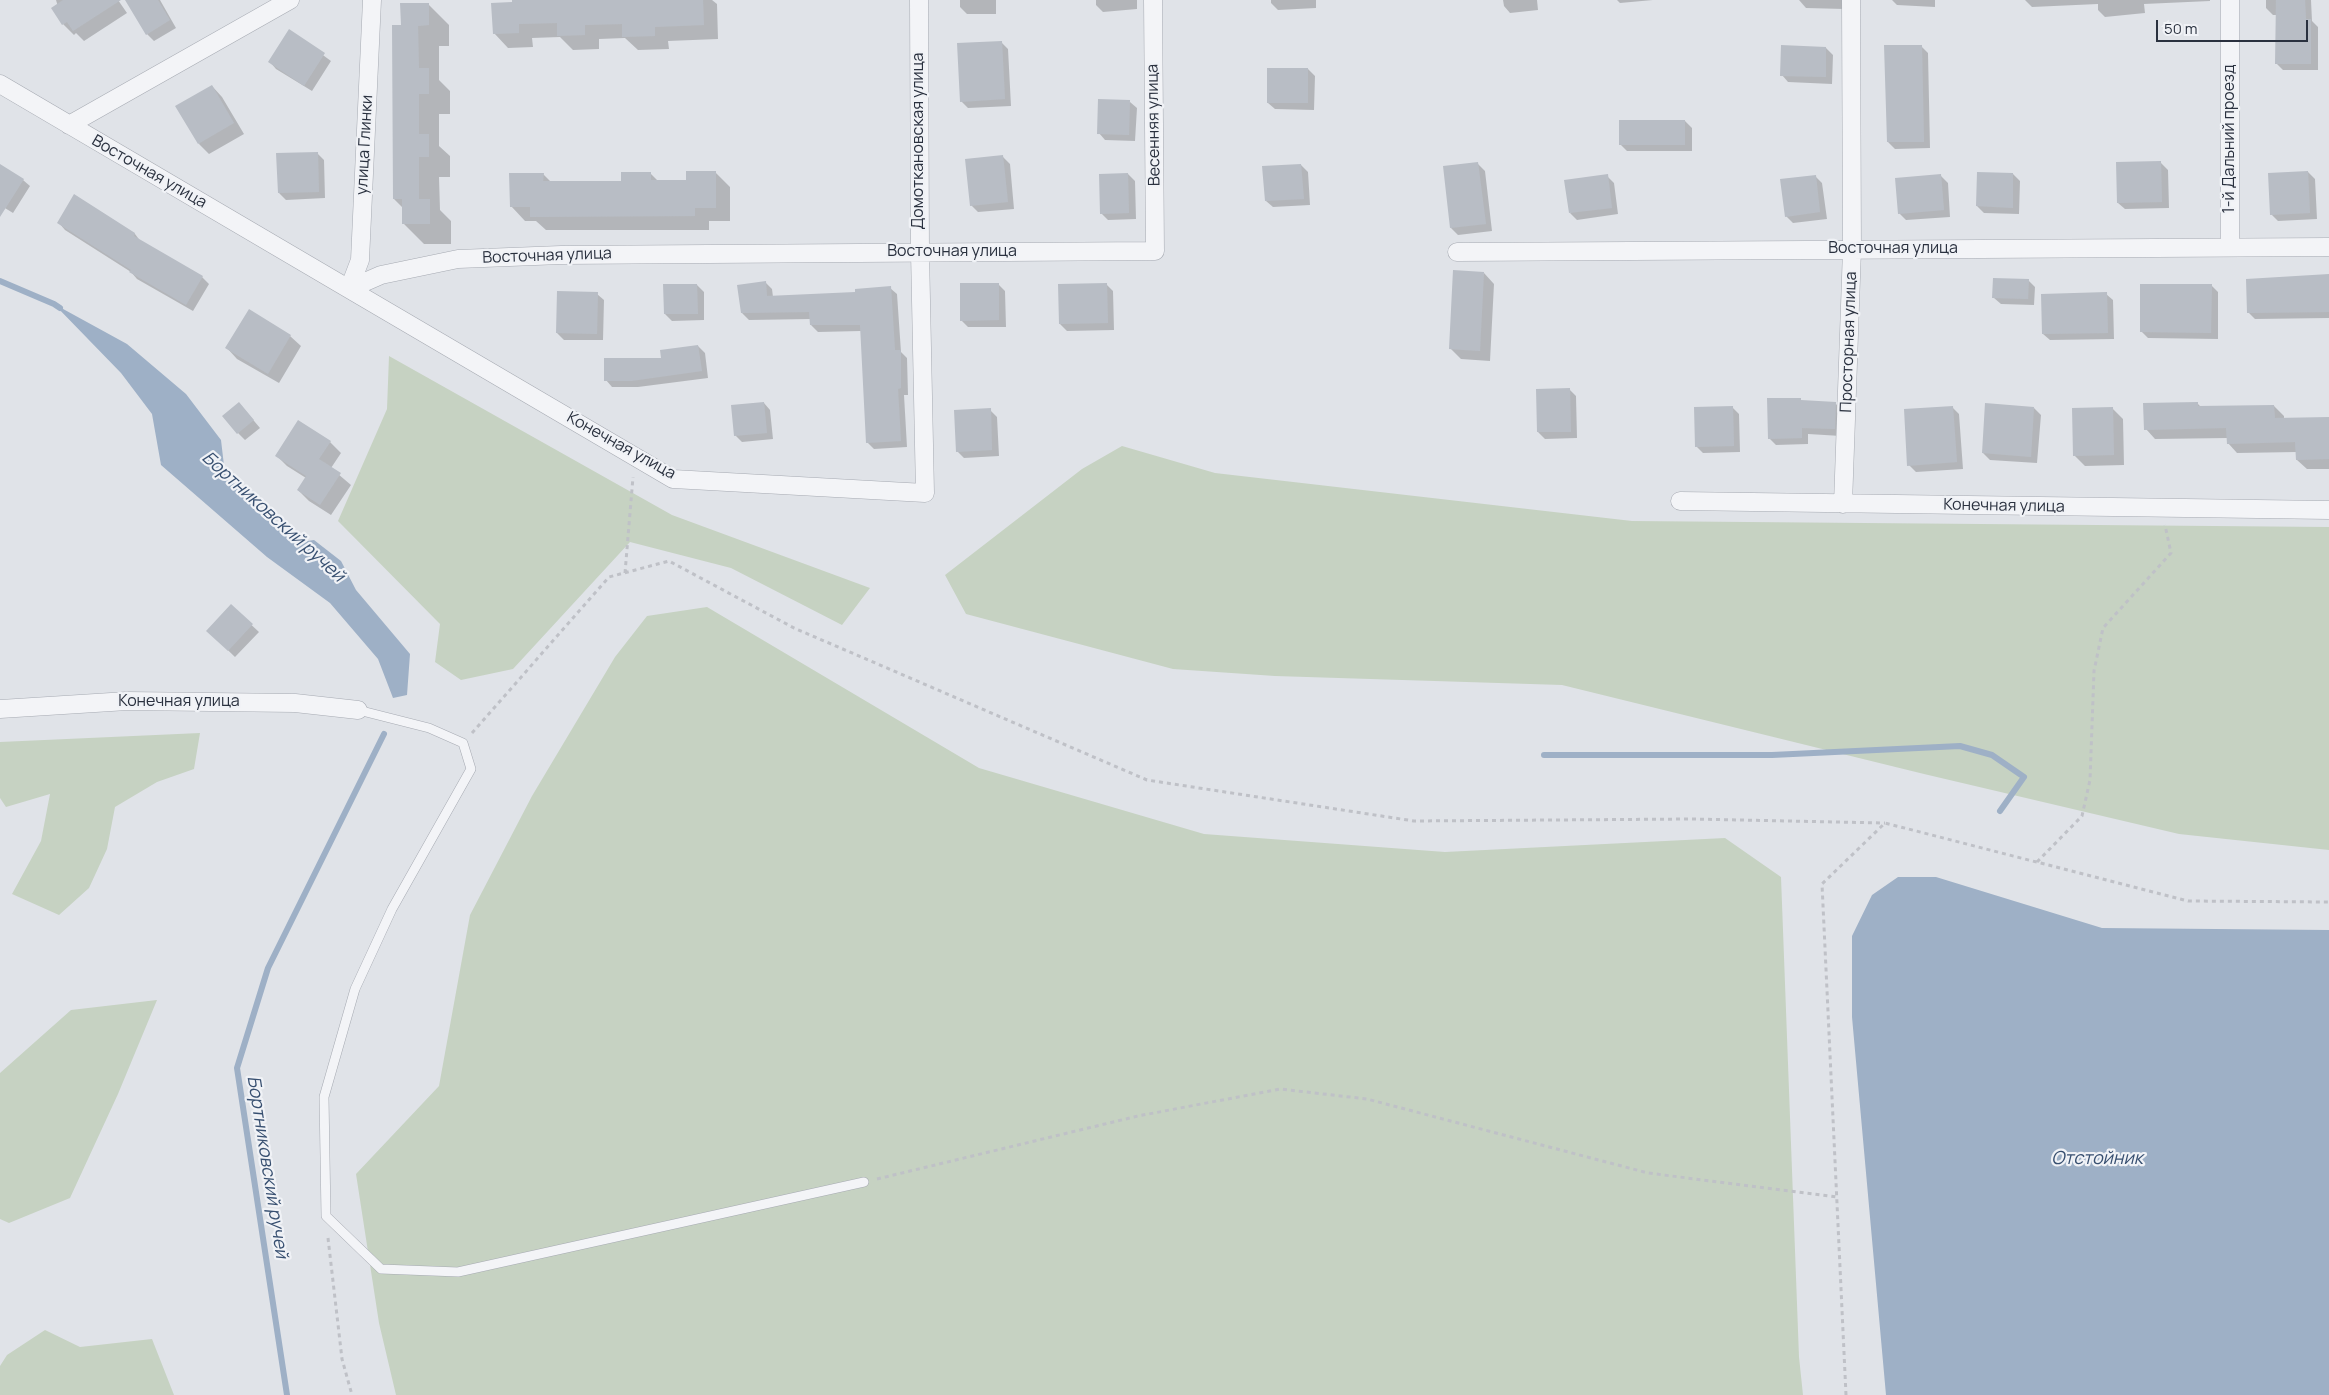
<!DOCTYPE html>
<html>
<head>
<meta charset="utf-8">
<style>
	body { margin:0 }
	#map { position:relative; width:2329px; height:1395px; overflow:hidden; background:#e0e3e8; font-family:Manrope,sans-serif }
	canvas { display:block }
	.scale { position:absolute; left:2156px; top:20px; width:152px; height:22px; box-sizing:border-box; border:2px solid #2a313f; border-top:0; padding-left:6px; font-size:15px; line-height:18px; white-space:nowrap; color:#2a313f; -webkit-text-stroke:4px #f0f2f6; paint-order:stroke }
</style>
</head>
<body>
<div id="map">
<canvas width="2329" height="1395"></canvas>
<div class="scale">50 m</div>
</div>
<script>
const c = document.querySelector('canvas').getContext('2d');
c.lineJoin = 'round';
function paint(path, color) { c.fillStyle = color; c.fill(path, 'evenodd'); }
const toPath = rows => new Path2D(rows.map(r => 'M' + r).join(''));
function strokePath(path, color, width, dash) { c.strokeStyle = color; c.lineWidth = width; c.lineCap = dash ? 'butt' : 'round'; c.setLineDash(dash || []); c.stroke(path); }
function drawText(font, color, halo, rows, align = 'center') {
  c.font = font + ' Manrope,sans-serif'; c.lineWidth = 4.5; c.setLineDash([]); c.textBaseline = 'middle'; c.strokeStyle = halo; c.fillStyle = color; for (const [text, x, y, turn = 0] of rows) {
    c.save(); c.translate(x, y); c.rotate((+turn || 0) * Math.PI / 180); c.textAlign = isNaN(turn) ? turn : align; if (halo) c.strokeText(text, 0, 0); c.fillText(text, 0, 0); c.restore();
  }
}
const green = toPath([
	[389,356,672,515,870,588,842,625,731,568,630,542,513,669,461,680,435,662,440,624,338,521,387,409],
	[1122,446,1215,473,1632,521,2329,527,2329,850,2179,834,1924,774,1562,685,1275,676,1173,669,966,614,945,575,1082,469],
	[707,607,979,768,1204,834,1445,852,1725,838,1781,877,1799,1357,1803,1395,396,1395,379,1323,356,1174,439,1086,470,915,532,796,615,657,647,616],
	[200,733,194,769,157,782,115,807,107,849,89,888,59,915,12,894,41,841,50,794,6,807,0,798,0,742],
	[157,1000,118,1094,70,1198,9,1223,0,1219,0,1073,71,1010],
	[45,1330,80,1347,152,1339,174,1395,0,1395,0,1366,7,1355]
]);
const water = toPath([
	[54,304,127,344,186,394,221,440,225,474,294,543,314,540,341,561,356,590,410,654,407,695,393,698,378,659,330,603,267,557,161,465,152,414,121,373],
	[1898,877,1936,877,2102,928,2329,930,2329,1395,1886,1395,1852,1017,1852,936,1872,895]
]);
const shadow = toPath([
	[56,0,118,0,127,13,84,41,76,33,74,35,63,24],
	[135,0,160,0,176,28,154,41,147,34],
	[513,0,712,0,717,4,718,39,668,41,669,49,638,50,625,38,599,39,599,49,573,50,560,37,532,38,533,47,508,48,494,33,513,3],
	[960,0,996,0,996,14,967,14,960,7],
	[1096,0,1137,0,1137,9,1103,12,1096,5],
	[1271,0,1316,0,1316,8,1278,10,1271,3],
	[1503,0,1537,0,1538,10,1510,13,1504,6],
	[1617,0,1653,0,1620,3],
	[1799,0,1844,0,1844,9,1806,8],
	[1892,0,1935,0,1935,7,1897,5],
	[2025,0,2210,0,2210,1,2144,4,2145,13,2105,17,2098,10,2098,4,2032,7],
	[2266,0,2311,0,2312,21,2318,27,2318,70,2283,70,2276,63,2277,15,2273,15,2266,8],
	[428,4,449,25,449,46,439,46,439,80,450,91,450,114,439,114,439,146,450,156,450,177,439,177,440,210,451,221,451,244,424,244,403,223,403,208,394,199,402,27],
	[290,31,331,61,312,91,276,69,270,62],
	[1001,42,1008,49,1011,106,968,108,961,101],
	[1921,46,1928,53,1930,148,1895,149,1888,142],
	[1826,48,1833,55,1832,84,1788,82,1782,75],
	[1308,69,1315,76,1314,110,1275,109,1268,103],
	[212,86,222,97,244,134,209,154,199,144],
	[1130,102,1137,108,1135,141,1105,140,1099,133],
	[1685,121,1692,128,1692,151,1627,151,1620,144],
	[317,153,324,160,325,198,286,200,279,193],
	[1003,157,1010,164,1014,209,978,212,971,205],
	[2161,163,2168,170,2169,208,2125,209,2118,203],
	[1478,164,1485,171,1492,231,1458,235,1451,228],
	[1301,165,1308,172,1310,205,1273,207,1266,201],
	[0,167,23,180,30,186,13,213,0,205],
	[715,172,730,187,730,221,709,221,709,230,546,230,536,221,525,221,511,206,543,174,551,182,622,182,650,173,658,181,687,181],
	[2308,172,2315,179,2317,219,2278,221,2271,214],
	[1128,174,1135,181,1136,219,1108,220,1101,213],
	[2013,174,2020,181,2019,214,1984,213,1977,206],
	[1607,176,1614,183,1618,214,1577,220,1570,213],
	[1815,176,1822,183,1827,219,1793,223,1786,216],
	[1941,176,1948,183,1950,217,1906,220,1899,213],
	[75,196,135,234,141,242,202,277,209,284,193,311,137,279,131,272,65,230,59,223],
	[1484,273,1494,284,1490,361,1461,359,1450,348],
	[2329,276,2329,318,2255,319,2248,312],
	[2028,280,2035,287,2034,305,2001,304,1994,298],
	[765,282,772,289,773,297,856,293,890,288,897,294,901,352,907,358,908,395,904,395,907,447,874,449,867,442,861,331,818,332,811,325,811,319,749,320,742,313],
	[1106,284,1113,291,1114,330,1067,331,1060,324],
	[697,285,704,292,704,320,672,321,665,314],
	[999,285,1005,291,1006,327,968,327,961,320],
	[2211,285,2218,292,2218,339,2148,338,2141,331],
	[597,294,604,300,603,340,564,340,557,333],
	[2106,294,2113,300,2114,339,2050,340,2043,334],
	[290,336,301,346,279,383,237,359,227,348],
	[698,346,705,353,708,378,638,387,612,387,606,380],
	[1569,389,1576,396,1577,438,1545,439,1538,432],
	[1800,399,1803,402,1835,403,1842,410,1841,436,1808,434,1808,444,1776,445,1769,438],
	[239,403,260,428,245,440,238,433],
	[764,403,770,410,773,439,742,442,735,435],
	[2197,403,2201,407,2274,406,2284,416,2284,419,2329,418,2329,469,2307,469,2297,460,2297,452,2237,453,2228,443,2228,438,2155,439,2146,429],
	[1732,407,1739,414,1740,452,1703,453,1696,446],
	[1952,407,1959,414,1963,469,1916,472,1909,465],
	[2034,408,2041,415,2037,463,1990,460,1983,453],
	[2112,408,2123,419,2124,465,2085,466,2074,455],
	[990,410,997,417,999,456,964,458,957,451],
	[330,442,341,453,331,468,351,485,331,515,309,501,298,490,306,478,287,466,277,456],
	[231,606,259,632,235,657,208,631]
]);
const stream = toPath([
	[0,281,54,304,60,308],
	[1544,755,1772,755,1960,746,1992,755,2024,777,2000,811],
	[287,1395,237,1068,268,968,384,734]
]);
const building = toPath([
	[63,0,121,0,73,31,67,22,62,25,51,8],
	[125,0,158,0,170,20,146,35],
	[512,0,703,0,704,25,655,27,655,36,622,37,622,24,585,25,585,35,557,36,557,23,519,24,519,33,493,34,491,3,512,2],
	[2276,0,2305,0,2306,19,2311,19,2311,64,2275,64],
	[400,3,429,3,429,25,418,26,419,68,429,68,429,94,419,94,419,134,429,134,429,157,419,157,419,199,430,199,430,224,402,224,402,199,393,199,392,25,401,25],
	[289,29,325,53,304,86,268,62],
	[1002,41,1005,99,960,102,957,43],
	[1781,45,1826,47,1826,77,1780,76],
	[1884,45,1922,45,1924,142,1887,142],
	[1267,68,1308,68,1308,103,1267,103],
	[212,85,234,123,198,144,175,106],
	[1098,99,1130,100,1129,135,1097,134],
	[1619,120,1685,120,1685,145,1619,145],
	[318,152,319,192,278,193,276,153],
	[1003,155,1008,202,970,206,965,159],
	[2161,161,2162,202,2117,203,2116,162],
	[1478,162,1486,224,1450,228,1443,166],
	[0,164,24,179,0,217],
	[1301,164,1304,199,1265,201,1262,166],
	[686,171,716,171,716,208,695,208,695,216,530,217,530,207,510,207,509,173,544,173,543,181,621,181,621,172,651,172,651,180,686,180],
	[2308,171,2310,213,2270,215,2268,173],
	[1977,172,2013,173,2013,208,1976,206],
	[1128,173,1129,213,1100,214,1099,174],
	[1608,174,1612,208,1569,213,1564,180],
	[1941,174,1944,210,1898,214,1895,178],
	[1816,175,1820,212,1785,217,1780,179],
	[74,194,135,233,134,236,203,276,186,305,129,272,131,270,57,223],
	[1453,270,1484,272,1480,351,1449,349],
	[2329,274,2329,312,2247,313,2246,279],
	[1993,278,2029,279,2028,299,1992,298],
	[766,281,767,296,855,292,855,289,891,286,895,350,901,350,901,388,898,389,901,441,866,443,860,325,810,325,809,312,741,313,737,285],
	[960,283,999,283,999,320,960,321],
	[1107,283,1108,323,1059,324,1058,284],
	[663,284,697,284,698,314,664,314],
	[2140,284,2212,284,2211,333,2140,332],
	[557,291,598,292,597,334,556,333],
	[2107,292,2108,333,2042,334,2041,294],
	[249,309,291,335,268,374,225,348],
	[698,345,702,371,631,381,604,381,604,358,661,358,660,350],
	[1570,388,1571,432,1537,432,1536,389],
	[1767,398,1801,398,1801,400,1836,402,1835,429,1802,428,1802,438,1768,439],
	[239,402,254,420,237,434,222,416],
	[764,402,767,433,734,436,731,405],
	[2198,402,2198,406,2274,405,2275,418,2329,417,2329,459,2296,460,2295,442,2227,444,2226,428,2144,430,2143,403],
	[1985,403,2034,407,2031,457,1982,453],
	[1733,406,1734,446,1695,447,1694,407],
	[1953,406,1957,462,1907,466,1904,409],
	[2113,407,2114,455,2073,456,2072,408],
	[991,408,992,450,956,452,954,410],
	[298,420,331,441,319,459,341,473,320,505,297,490,306,476,275,456],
	[231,604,253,624,228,651,206,631]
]);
const path = toPath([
	[625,573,633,477],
	[472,733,609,577,669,561,794,628,1147,780,1414,821,1691,819,1885,823],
	[2037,862,2082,816,2090,780,2094,671,2103,628,2171,553,2165,525],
	[877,1179,1138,1116,1280,1089,1367,1099,1648,1173,1837,1197],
	[328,1238,342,1359,352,1395],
	[1846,1395,1822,884,1885,823,2188,901,2329,902]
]);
const lane = toPath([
	[358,710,429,728,463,743,471,769,392,909,355,989,324,1097,326,1216,381,1269,458,1272,864,1182]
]);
const street = toPath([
	[372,0,360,260,349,289,673,479,925,493,920,252,919,0],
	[2230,0,2230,247],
	[0,84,349,289,381,275,458,259,561,255,1155,251,1153,0],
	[69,125,290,0],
	[1457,252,2329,247],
	[1680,501,2329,510],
	[1843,504,1852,249,1851,0],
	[0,709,127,701,295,703,358,710]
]);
const streetNames = [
	["Весенняя улица",1154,125,-91],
	["1-й Дальний проезд",2230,139,-90],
	["Домоткановская улица",919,141,-90],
	["улица Глинки",365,145,-87],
	["Восточная улица",149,172,30],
	["Восточная улица",1893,249],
	["Восточная улица",952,252],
	["Восточная улица",547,256,-2],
	["Просторная улица",1849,342,-88],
	["Конечная улица",621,446,29],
	["Конечная улица",2004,506,1],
	["Конечная улица",179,702]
];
const waterNames = [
	["Бортниковский ручей",273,517,42],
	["Отстойник",2097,1159],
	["Бортниковский ручей",267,1167,81]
];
paint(green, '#c6d2c2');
paint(water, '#9eb0c6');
paint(shadow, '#0003');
strokePath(stream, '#9eb0c6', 6);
paint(building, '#b8bdc5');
strokePath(lane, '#a6aab2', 10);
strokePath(street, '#a6aab2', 19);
strokePath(path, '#bfc1c7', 3, [4, 4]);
strokePath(lane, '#f3f4f7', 9);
strokePath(street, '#f3f4f7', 18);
drawText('16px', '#2a313f', '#f0f2f6', streetNames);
drawText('italic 18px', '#374f70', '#f0f2f6', waterNames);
</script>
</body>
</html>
